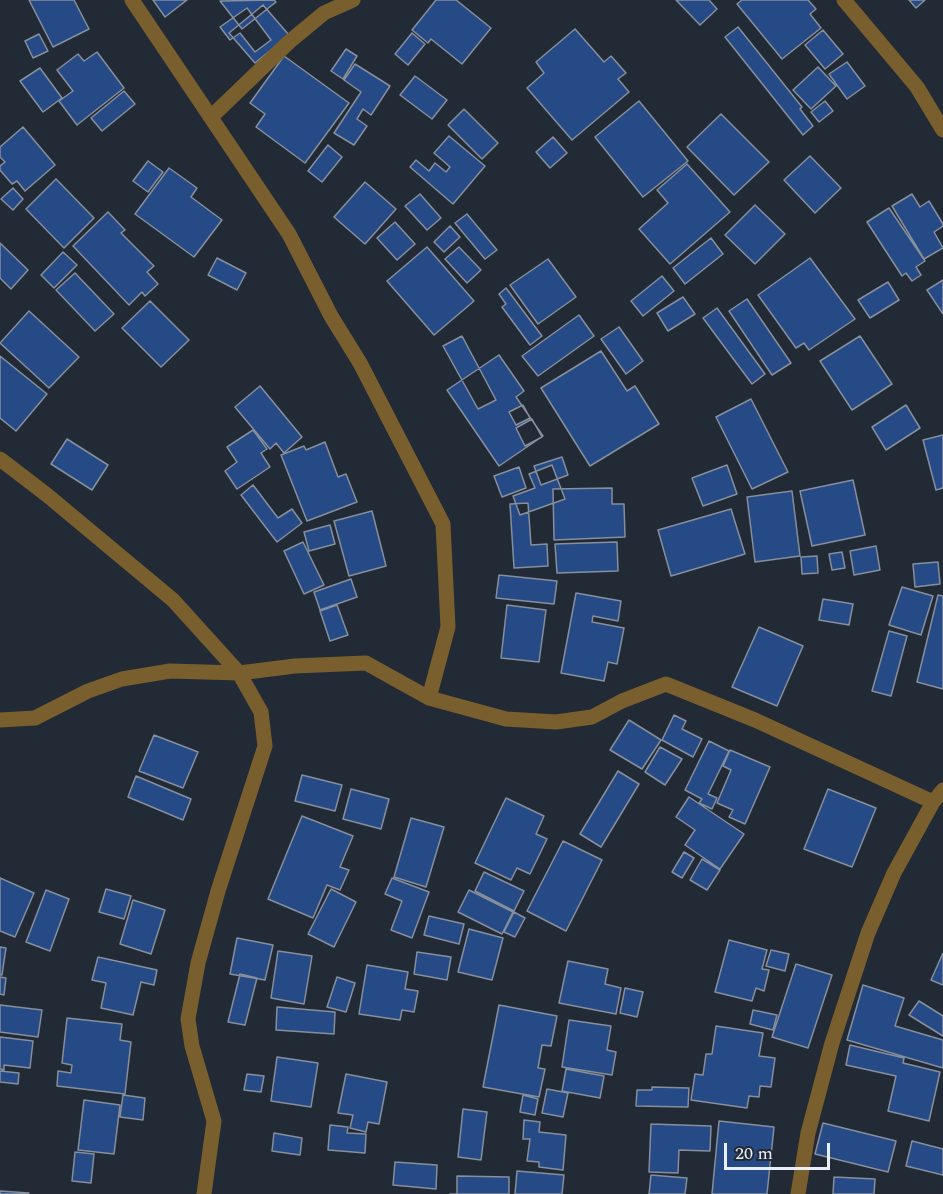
<!DOCTYPE html>
<html>
<head>
<meta charset="utf-8">
<style>
	body { margin:0 }
	#map { position:relative; width:943px; height:1194px; overflow:hidden; background:#222a35; font-family:Spectral,serif }
	canvas { display:block }
	.scale { position:absolute; left:724px; top:1143px; width:106px; height:27px; box-sizing:border-box; border:3px solid #eaeff7; border-top:0; padding-left:8px; font-size:18px; line-height:21px; white-space:nowrap; color:#eaeff7; -webkit-text-stroke:4px #222a35; paint-order:stroke }
</style>
</head>
<body>
<div id="map">
<canvas width="943" height="1194"></canvas>
<div class="scale">20 m</div>
</div>
<script>
const c = document.querySelector('canvas').getContext('2d');
c.lineJoin = 'round';
function paint(path, color) { c.fillStyle = color; c.fill(path, 'evenodd'); }
const toPath = rows => new Path2D(rows.map(r => 'M' + r).join(''));
function strokePath(path, color, width, dash) { c.strokeStyle = color; c.lineWidth = width; c.lineCap = dash ? 'butt' : 'round'; c.setLineDash(dash || []); c.stroke(path); }
const building = toPath([
	[29,0,74,0,89,29,53,47,29,0],
	[153,0,187,0,165,17,153,0],
	[274,0,276,2,242,29,220,1,274,0],
	[436,0,456,0,491,28,462,64,431,39,428,43,412,30,436,0],
	[676,0,709,0,717,9,700,25,676,0],
	[742,0,808,0,816,9,810,14,821,28,782,59,737,4,742,0],
	[909,0,925,0,916,8,909,0],
	[263,5,289,35,255,63,229,33,263,5],
	[247,8,271,40,255,52,240,33,230,40,220,27,247,8],
	[738,27,802,107,800,109,813,126,803,135,725,37,738,27],
	[575,29,604,62,611,56,626,73,618,79,629,92,572,140,527,88,544,73,536,62,575,29],
	[823,30,843,54,825,69,805,45,823,30],
	[412,33,425,44,408,65,395,54,412,33],
	[39,34,48,51,33,58,25,41,39,34],
	[346,49,357,56,343,79,331,71,346,49],
	[97,52,124,88,77,125,59,101,73,91,57,70,78,54,84,61,97,52],
	[284,56,349,103,305,163,256,127,265,114,250,103,284,56],
	[847,62,865,86,847,99,829,74,847,62],
	[355,64,390,86,371,115,363,109,357,119,367,126,354,145,334,133,361,92,344,80,355,64],
	[818,67,836,86,811,109,793,90,818,67],
	[40,68,62,98,43,112,20,81,40,68],
	[415,76,447,100,432,119,400,95,415,76],
	[124,91,135,104,102,131,91,118,124,91],
	[639,101,688,161,643,197,595,137,639,101],
	[825,101,833,111,819,122,811,112,825,101],
	[464,109,498,143,482,159,448,125,464,109],
	[721,114,769,162,734,195,687,147,721,114],
	[23,127,55,165,25,191,17,181,12,184,0,170,0,166,5,162,0,157,0,147,23,127],
	[449,136,485,166,453,204,410,167,416,160,429,171,435,163,446,172,450,167,434,153,449,136],
	[553,137,567,153,550,168,536,152,553,137],
	[328,145,342,157,322,182,308,171,328,145],
	[810,156,841,188,815,213,784,180,810,156],
	[148,161,163,172,148,192,133,181,148,161],
	[687,164,730,212,670,264,639,229,668,203,657,190,687,164],
	[169,168,197,188,191,197,222,220,194,257,135,214,169,168],
	[56,179,94,218,64,248,26,209,56,179],
	[365,182,396,209,365,244,334,217,365,182],
	[13,188,23,199,13,210,1,199,13,188],
	[420,194,441,218,427,230,405,206,420,194],
	[912,194,920,207,929,201,943,224,943,226,934,232,943,248,924,259,892,206,912,194],
	[755,205,785,234,755,264,725,235,755,205],
	[889,208,925,261,916,267,921,275,912,281,906,273,902,276,867,222,889,208],
	[108,212,125,230,121,233,154,266,147,272,158,284,145,296,142,292,129,305,73,246,108,212],
	[467,214,497,250,485,259,455,223,467,214],
	[395,222,415,244,397,260,377,238,395,222],
	[450,226,460,237,444,252,434,242,450,226],
	[711,238,723,254,685,284,673,268,711,238],
	[0,243,28,270,11,289,0,278,0,243],
	[427,247,474,301,434,335,387,281,427,247],
	[459,247,481,270,467,283,445,259,459,247],
	[63,252,77,265,54,288,41,275,63,252],
	[217,258,246,273,237,290,208,275,217,258],
	[810,258,855,319,809,350,804,343,796,348,758,295,810,258],
	[548,259,576,297,538,324,510,285,548,259],
	[75,273,114,314,95,331,56,290,75,273],
	[662,276,674,291,643,316,631,301,662,276],
	[943,280,943,314,927,290,943,280],
	[888,282,899,300,870,318,858,300,888,282],
	[506,288,542,336,530,345,502,307,506,304,499,294,506,288],
	[683,297,695,314,668,331,657,313,683,297],
	[747,299,791,363,772,375,729,311,747,299],
	[150,301,189,340,161,367,122,328,150,301],
	[717,308,765,374,752,384,703,318,717,308],
	[29,311,79,357,49,388,0,343,29,311],
	[579,315,594,336,538,376,522,356,579,315],
	[619,327,643,361,626,374,601,339,619,327],
	[462,336,496,400,478,409,443,346,462,336],
	[860,336,892,384,852,410,820,361,860,336],
	[601,351,627,391,635,386,659,424,590,466,541,388,601,351],
	[499,355,524,391,516,397,543,436,499,466,447,390,499,355],
	[0,356,47,394,16,431,0,418,0,356],
	[260,386,302,437,284,453,276,443,270,449,235,407,260,386],
	[751,399,788,472,752,489,716,417,751,399],
	[523,405,530,418,516,425,509,412,523,405],
	[906,405,920,428,886,450,872,427,906,405],
	[532,419,542,437,525,446,516,428,532,419],
	[253,430,267,449,261,453,270,467,237,489,225,471,237,462,227,447,253,430],
	[943,435,943,488,936,490,923,440,943,435],
	[67,439,108,465,92,490,51,464,67,439],
	[325,442,338,477,346,474,357,502,307,521,281,455,304,446,306,450,325,442],
	[562,457,568,475,541,485,534,466,562,457],
	[552,465,565,499,520,515,513,496,535,488,529,474,552,465],
	[727,465,737,494,703,506,692,478,727,465],
	[519,467,526,488,502,497,494,476,519,467],
	[853,480,865,535,812,546,800,491,853,480],
	[253,485,278,518,292,509,302,523,277,542,241,495,253,485],
	[612,488,612,504,624,504,625,537,554,540,553,489,612,488],
	[792,491,800,556,755,562,747,497,792,491],
	[528,503,531,545,547,544,548,566,514,568,510,504,528,503],
	[731,509,745,554,671,576,658,530,731,509],
	[372,511,386,566,349,576,334,521,372,511],
	[330,525,335,544,309,551,304,532,330,525],
	[303,542,324,585,304,594,284,551,303,542],
	[617,542,618,571,557,573,555,544,617,542],
	[876,546,880,570,854,575,850,551,876,546],
	[842,552,845,568,832,570,829,554,842,552],
	[817,556,818,573,802,574,801,557,817,556],
	[938,562,940,584,915,587,913,564,938,562],
	[499,575,557,581,554,604,496,598,499,575],
	[351,579,357,597,320,610,314,592,351,579],
	[902,587,933,596,921,635,889,625,902,587],
	[576,593,621,601,618,621,593,616,592,622,624,628,617,664,608,662,604,681,561,673,576,593],
	[938,595,943,596,943,689,917,682,938,595],
	[823,599,853,604,849,625,819,620,823,599],
	[337,605,348,635,330,641,320,611,337,605],
	[507,605,546,610,539,662,501,658,507,605],
	[759,627,803,646,777,706,732,687,759,627],
	[889,631,907,636,891,696,872,691,889,631],
	[674,715,686,721,682,729,702,739,693,757,662,740,674,715],
	[629,720,661,740,642,769,610,750,629,720],
	[154,735,198,752,183,788,139,771,154,735],
	[709,741,729,751,708,794,717,798,712,809,699,803,702,799,685,790,709,741],
	[660,747,682,759,665,785,645,772,660,747],
	[730,750,770,767,745,824,729,817,733,810,717,803,731,770,723,766,730,750],
	[618,771,639,784,601,847,580,834,618,771],
	[302,775,342,785,335,811,295,801,302,775],
	[136,776,191,799,183,820,128,797,136,776],
	[351,789,389,799,381,829,343,819,351,789],
	[828,789,876,808,852,867,804,849,828,789],
	[689,797,744,834,720,869,685,845,695,830,676,817,689,797],
	[506,798,544,816,536,834,547,839,530,874,517,868,511,880,475,863,506,798],
	[302,816,353,836,340,867,349,870,340,890,327,885,313,918,268,899,302,816],
	[411,818,444,827,426,887,394,877,411,818],
	[563,841,602,860,566,931,527,911,563,841],
	[684,852,694,858,682,878,672,872,684,852],
	[702,859,720,870,707,890,690,880,702,859],
	[484,872,524,891,514,911,475,891,484,872],
	[0,878,34,893,15,937,0,931,0,878],
	[392,878,429,892,412,938,391,930,402,901,385,894,392,878],
	[106,889,131,896,124,919,99,912,106,889],
	[331,889,356,902,334,947,308,934,331,889],
	[46,890,69,899,50,951,26,942,46,890],
	[469,890,513,912,502,934,458,912,469,890],
	[133,900,165,910,151,954,120,944,133,900],
	[514,912,525,918,515,937,504,932,514,912],
	[429,916,464,924,459,944,424,935,429,916],
	[469,929,503,938,492,980,458,972,469,929],
	[237,938,273,945,265,980,230,974,237,938],
	[729,940,767,950,762,969,769,970,764,991,756,988,752,1001,715,992,729,940],
	[0,947,6,948,2,975,0,975,0,947],
	[771,950,789,954,785,971,766,966,771,950],
	[278,951,312,956,304,1004,271,998,278,951],
	[417,952,451,957,447,980,414,974,417,952],
	[943,953,943,985,931,980,943,953],
	[98,957,157,970,154,985,141,982,133,1015,101,1008,106,983,92,980,98,957],
	[568,961,608,969,605,984,621,988,616,1014,559,1003,568,961],
	[796,964,832,975,808,1048,772,1037,796,964],
	[367,965,408,972,405,989,418,991,414,1012,402,1010,400,1020,359,1014,367,965],
	[240,974,257,978,245,1025,228,1022,240,974],
	[0,977,6,978,4,995,0,994,0,977],
	[337,977,355,983,346,1012,327,1007,337,977],
	[863,985,904,998,895,1026,943,1040,943,1068,847,1040,863,985],
	[625,988,643,992,637,1017,620,1013,625,988],
	[919,1001,943,1016,943,1036,909,1015,919,1001],
	[0,1005,42,1010,38,1037,0,1032,0,1005],
	[499,1005,557,1016,551,1046,542,1045,538,1068,545,1069,539,1097,483,1087,499,1005],
	[277,1007,335,1012,334,1034,276,1030,277,1007],
	[753,1010,777,1015,773,1030,750,1024,753,1010],
	[67,1018,122,1024,120,1040,131,1042,125,1094,57,1086,58,1071,71,1073,72,1065,62,1063,67,1018],
	[569,1020,611,1026,607,1050,616,1052,612,1075,562,1067,569,1020],
	[716,1026,763,1033,759,1056,775,1058,771,1087,760,1086,759,1097,749,1096,747,1108,691,1100,695,1074,703,1075,706,1054,712,1054,716,1026],
	[0,1037,33,1041,30,1068,4,1065,4,1070,0,1069,0,1037],
	[850,1045,904,1058,903,1063,940,1072,929,1121,888,1111,896,1076,846,1065,850,1045],
	[277,1057,318,1063,311,1107,271,1101,277,1057],
	[566,1069,604,1076,600,1098,562,1091,566,1069],
	[0,1071,19,1073,18,1084,0,1082,0,1071],
	[247,1074,264,1076,261,1092,244,1090,247,1074],
	[346,1074,387,1082,379,1124,368,1122,366,1132,350,1128,353,1115,338,1113,346,1074],
	[652,1087,689,1088,688,1107,636,1106,637,1090,652,1090,652,1087],
	[547,1089,568,1093,563,1117,542,1113,547,1089],
	[123,1095,145,1098,143,1120,120,1117,123,1095],
	[523,1095,538,1099,535,1115,520,1112,523,1095],
	[84,1100,120,1105,114,1154,78,1150,84,1100],
	[463,1109,487,1112,481,1160,458,1157,463,1109],
	[524,1120,540,1122,539,1132,566,1135,563,1170,539,1167,539,1162,527,1161,530,1139,523,1139,524,1120],
	[719,1121,774,1127,767,1194,712,1194,719,1121],
	[823,1123,896,1141,888,1172,815,1154,823,1123],
	[651,1124,711,1126,710,1151,679,1150,678,1173,649,1172,651,1124],
	[330,1125,348,1127,347,1133,366,1134,365,1153,328,1150,330,1125],
	[274,1133,302,1138,300,1155,272,1151,274,1133],
	[912,1141,943,1149,943,1175,906,1166,912,1141],
	[75,1152,94,1154,91,1183,72,1181,75,1152],
	[395,1162,437,1165,436,1189,393,1185,395,1162],
	[517,1171,564,1175,562,1194,515,1194,517,1171],
	[651,1175,687,1178,685,1194,649,1194,651,1175],
	[457,1176,509,1177,509,1194,450,1194,457,1194,457,1176],
	[834,1177,875,1179,874,1194,833,1194,834,1177],
	[0,1191,29,1193,28,1194,0,1194,0,1191]
]);
const street = toPath([
	[132,0,289,234,331,316,360,363,443,524,448,627,429,698],
	[844,0,917,87,943,130],
	[211,117,289,42,324,13,353,0],
	[0,459,47,495,173,600,239,673,261,712,265,746,218,891,198,963,188,1019,192,1046,214,1121,204,1194],
	[0,720,35,718,88,691,122,679,170,671,239,673,295,666,366,663,429,698,506,719,556,722,592,717,622,701,666,684,755,720,933,802],
	[798,1194,808,1133,832,1043,868,933,894,873,933,802,943,790]
]);
paint(building, '#264a85');
strokePath(building, '#868f9d', 1.5);
strokePath(street, '#795f2d', 15);
</script>
</body>
</html>
